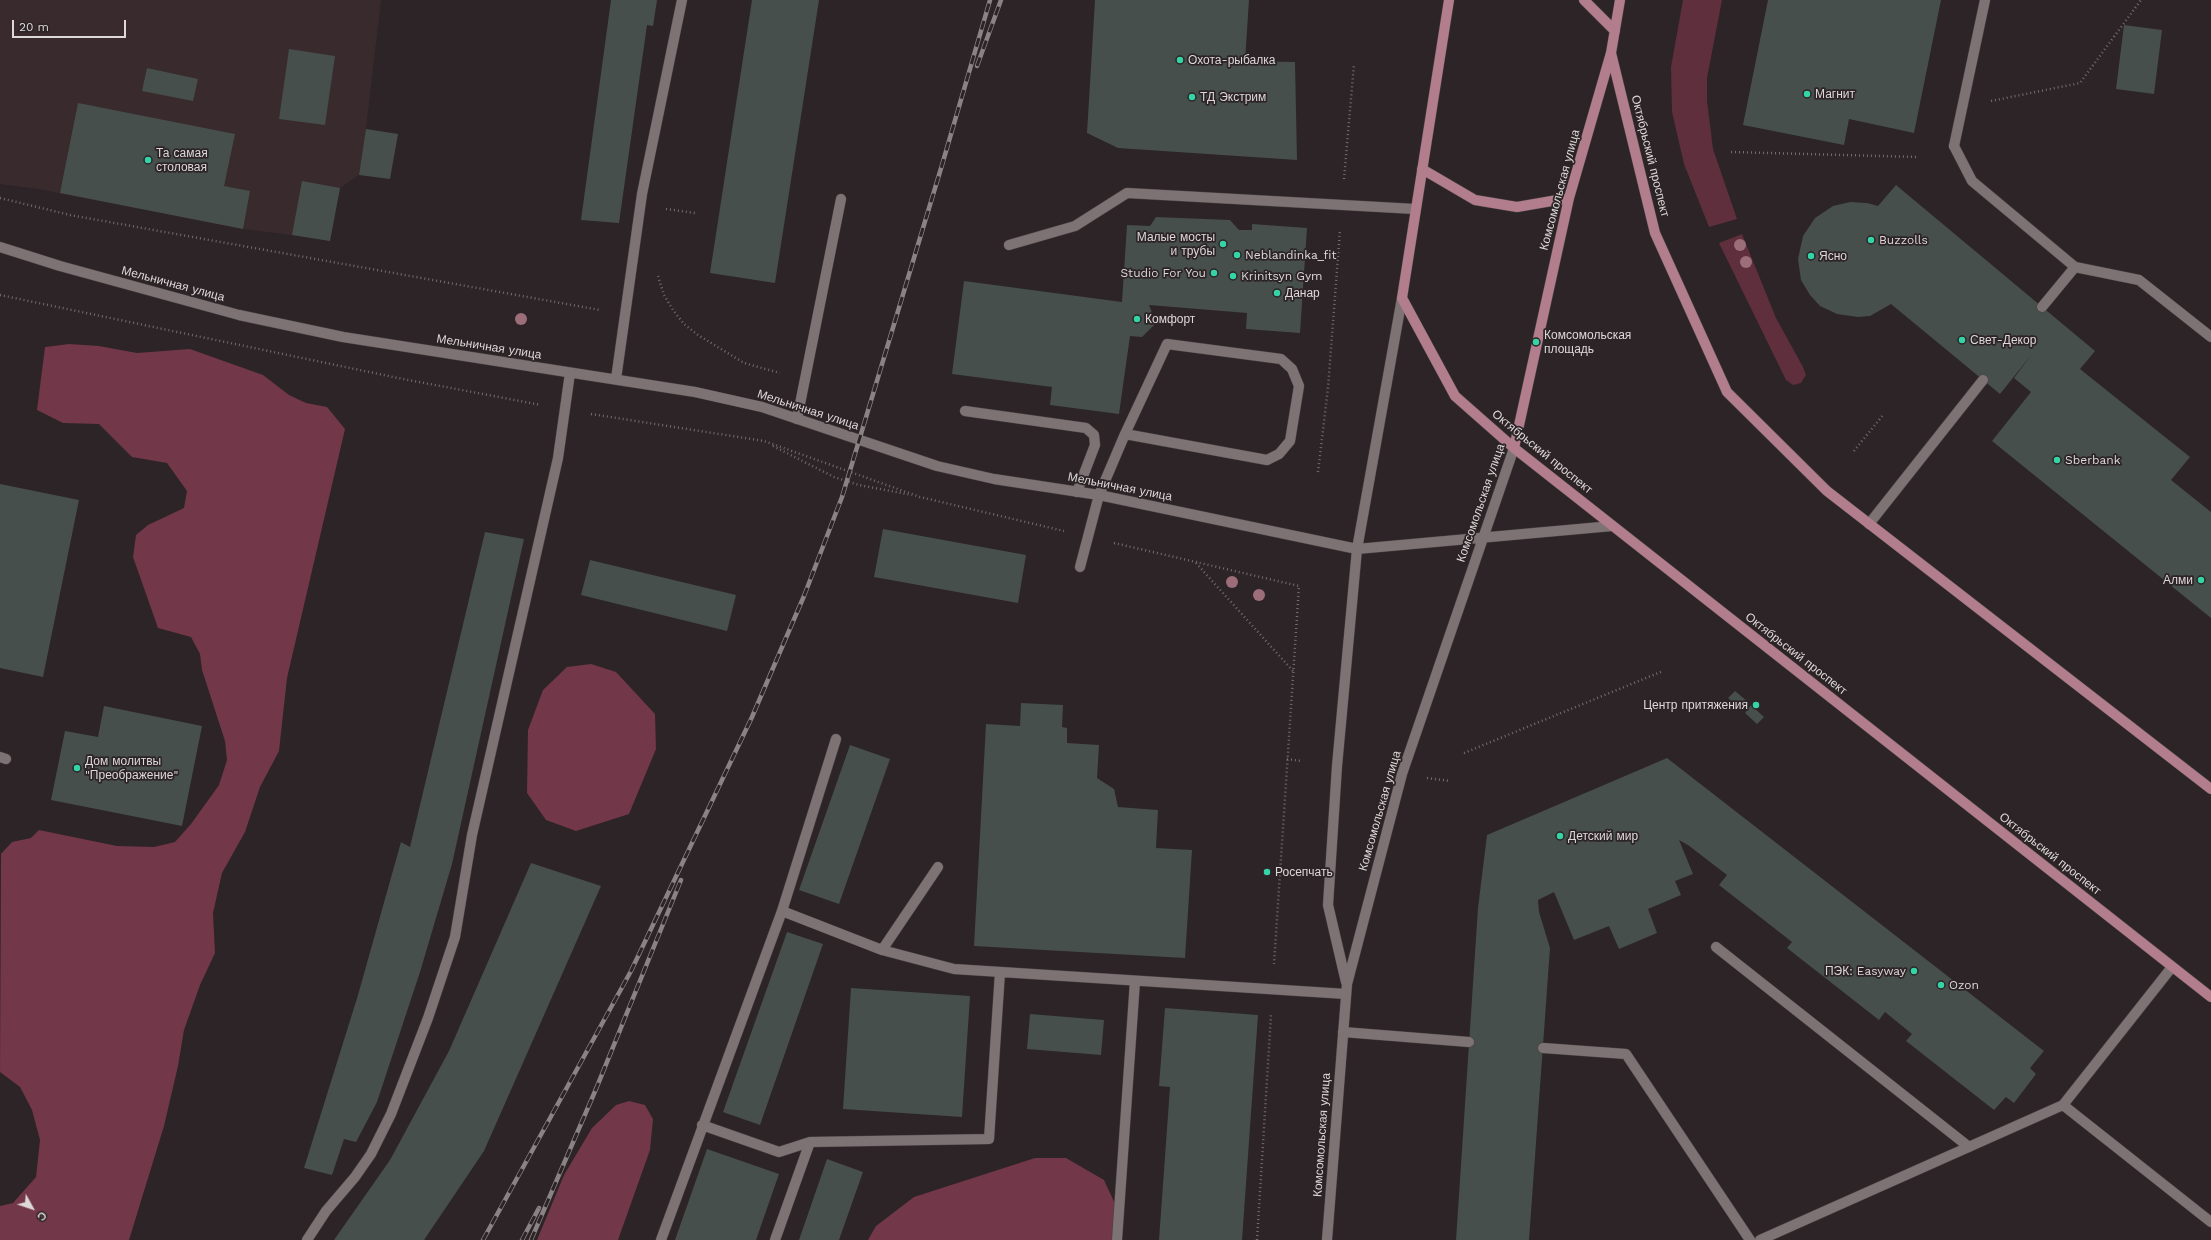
<!DOCTYPE html>
<html>
<head>
<meta charset="utf-8">
<style>
	body { margin:0 }
	#map { position:relative; width:2211px; height:1240px; overflow:hidden; background:#2c2426; font-family:"Work Sans",sans-serif }
	canvas { display:block }
	.north { position:absolute; left:12px; top:1188px; width:40px; height:40px; -webkit-text-stroke:3px #2c2426; paint-order:stroke; rotate:130deg; font-size:11px; font-weight:700; line-height:16px; text-align:center; color:#ded8da }
	.north::after { content:''; display:block; margin:auto; width:14px; height:18px; background:#ded8da; clip-path:polygon(50% 0,100% 100%,50% 72%,0 100%) }
	.scale { position:absolute; left:12px; top:20px; width:114px; height:18px; box-sizing:border-box; border:2px solid #ded8da; border-top:0; padding-left:5px; font-size:12px; line-height:14px; white-space:nowrap; color:#ded8da; -webkit-text-stroke:3px #2c2426; paint-order:stroke }
</style>
</head>
<body>
<div id="map">
<canvas width="2211" height="1240"></canvas>
<div class="north">С</div>
<div class="scale">20 m</div>
</div>
<script>
const c = document.querySelector('canvas').getContext('2d');
c.lineJoin = 'round';
function paint(path, color) { c.fillStyle = color; c.fill(path, 'evenodd'); }
const toPath = rows => new Path2D(rows.map(r => 'M' + r).join(''));
function strokePath(path, color, width, dash) { c.strokeStyle = color; c.lineWidth = width; c.lineCap = dash ? 'butt' : 'round'; c.setLineDash(dash || []); c.stroke(path); }
function drawText(font, color, halo, rows, align = 'center') {
  c.font = font + ' "Work Sans",sans-serif'; c.lineWidth = 3.5; c.setLineDash([]); c.textBaseline = 'middle'; c.strokeStyle = halo; c.fillStyle = color; for (const [text, x, y, turn = 0] of rows) {
    c.save(); c.translate(x, y); c.rotate((+turn || 0) * Math.PI / 180); c.textAlign = isNaN(turn) ? turn : align; if (halo) c.strokeText(text, 0, 0); c.fillText(text, 0, 0); c.restore();
  }
}
const built = toPath([
	[0,0,381,0,366,129,398,134,390,179,359,175,340,188,330,241,292,235,243,229,38,189,0,184]
]);
const green = toPath([
	[1683,0,1722,0,1707,78,1707,101,1713,149,1737,219,1709,227,1684,164,1672,112,1671,67],
	[1742,234,1776,318,1803,367,1806,375,1801,383,1793,385,1786,380,1719,243]
]);
const forest = toPath([
	[69,344,99,346,137,353,190,349,263,375,289,395,306,403,327,407,345,429,287,678,279,751,260,787,245,832,222,873,213,913,215,953,200,985,184,1030,178,1066,164,1126,129,1240,0,1240,0,1206,13,1203,36,1177,40,1140,32,1110,20,1087,0,1072,1,854,12,842,31,838,39,830,117,846,154,847,175,842,191,824,219,785,227,760,225,741,202,670,200,654,191,637,158,628,133,557,136,535,148,525,184,508,187,491,167,463,132,457,99,424,63,423,37,410,45,347],
	[591,664,616,672,655,714,656,749,629,814,576,831,546,820,527,793,528,730,543,690,567,667],
	[629,1101,645,1105,653,1119,650,1150,618,1240,537,1240,564,1175,592,1128,616,1105],
	[1035,1158,1066,1158,1104,1180,1118,1210,1118,1240,868,1240,876,1226,914,1197]
]);
const building = toPath([
	[611,0,657,0,653,26,647,25,619,223,581,220],
	[752,0,819,0,775,283,710,273],
	[1095,0,1249,0,1245,61,1295,62,1297,160,1118,148,1087,133],
	[1768,0,1941,0,1914,133,1849,119,1844,145,1743,125],
	[2124,25,2162,30,2154,94,2116,89],
	[289,49,335,56,325,125,279,119],
	[147,68,198,79,193,101,142,91],
	[78,103,235,134,224,186,250,191,243,229,60,193],
	[366,129,398,134,390,179,359,175],
	[302,181,340,188,330,241,292,235],
	[1896,185,2095,351,2080,369,2190,457,2171,480,2211,512,2211,618,1992,441,2031,392,2014,378,2032,354,2000,394,1891,304,1870,316,1858,317,1837,314,1820,306,1810,295,1801,280,1798,259,1803,236,1815,218,1833,206,1850,202,1867,203,1878,206],
	[1156,217,1230,220,1239,230,1252,230,1252,224,1307,228,1300,333,1246,329,1247,313,1149,305,1156,323,1142,337,1130,336,1119,414,1050,405,1052,387,952,374,964,281,1122,302,1127,225,1150,226],
	[0,484,79,500,43,677,0,668],
	[883,529,1026,555,1018,603,874,577],
	[485,532,524,539,452,864,420,972,377,1102,356,1142,344,1139,332,1175,304,1168,358,995,401,842,410,847],
	[590,560,736,595,727,631,581,595],
	[1735,691,1748,702,1741,709,1728,698],
	[1021,703,1063,705,1062,727,1067,728,1067,743,1099,745,1097,778,1114,789,1118,807,1158,810,1156,848,1192,850,1185,958,974,946,986,724,1020,726],
	[1751,705,1764,717,1757,724,1745,713],
	[104,706,202,726,182,826,51,800,65,731,98,737],
	[850,745,890,759,839,904,799,890],
	[1667,758,2044,1051,2030,1068,2036,1074,2014,1103,2006,1097,1994,1110,1906,1041,1912,1034,1885,1012,1879,1020,1787,948,1792,942,1719,885,1727,875,1688,845,1679,840,1693,874,1675,881,1681,895,1648,909,1657,933,1619,949,1609,926,1574,940,1554,892,1538,900,1539,912,1550,948,1529,1240,1456,1240,1478,908,1487,835],
	[531,863,601,886,484,1151,424,1240,334,1240,390,1160,449,1051],
	[787,932,823,944,760,1125,723,1112],
	[851,988,970,996,962,1117,843,1109],
	[1165,1008,1258,1015,1242,1240,1159,1240,1170,1087,1159,1086],
	[1030,1014,1104,1020,1101,1055,1027,1049],
	[707,1149,779,1174,756,1240,675,1240],
	[827,1159,863,1172,839,1240,799,1240]
]);
const path = toPath([
	[1991,101,2080,83,2141,0],
	[1731,152,1917,157],
	[1344,179,1354,64],
	[0,198,70,215,600,310],
	[666,209,695,213],
	[658,276,664,295,673,310,684,324,698,335,744,363,780,373],
	[0,295,398,378,541,405],
	[591,414,764,441,920,497,1064,531],
	[773,446,834,477,859,485,912,495],
	[1854,451,1883,415],
	[1318,472,1328,388,1340,230],
	[1114,543,1299,586,1274,964],
	[1196,563,1293,671],
	[1464,753,1663,671],
	[1287,759,1301,761],
	[1427,778,1450,781],
	[1257,1240,1271,1015]
]);
const lane = toPath([
	[1954,146,1972,181,2075,267,2139,280,2211,337],
	[1009,245,1075,226,1127,193,1415,209],
	[2042,307,2075,267],
	[616,379,642,194,682,0],
	[965,411,1086,428,1094,435,1095,445,1077,492],
	[797,419,841,199],
	[1869,524,1983,380],
	[1080,567,1099,495,1125,434,1167,344,1281,359,1292,369,1299,386,1290,441,1279,454,1267,460,1125,434],
	[0,757,6,759],
	[782,911,882,950,954,969,1346,994],
	[1716,947,1969,1147],
	[882,950,938,867],
	[1343,1032,1469,1042],
	[1543,1048,1626,1054,1750,1240],
	[2063,1105,2211,1222],
	[702,1125,779,1152,810,1142,989,1139,1000,972],
	[307,1240,326,1211,355,1177,371,1154,391,1114,428,1018,455,937,472,835,558,458,570,373],
	[661,1240,782,911,836,739],
	[775,1240,810,1142],
	[1117,1240,1135,981],
	[1760,1240,2063,1105,2172,967]
]);
const street = toPath([
	[1954,146,1985,0]
]);
const secondary = toPath([
	[0,247,60,266,239,315,343,337,695,392,762,407,937,466,994,479,1099,495,1357,549,1612,526],
	[1346,982,1328,905,1337,766,1357,549,1402,298],
	[1327,1240,1347,984,1402,774,1514,448]
]);
const primary = toPath([
	[1449,0,1402,298,1455,396,1514,448,2211,997],
	[1584,0,1615,31],
	[1611,53,1655,233,1727,392,1827,491,2211,789],
	[1422,169,1475,200,1517,207,1569,198],
	[1514,448,1569,198,1611,53,1620,0]
]);
const rail = toPath([
	[977,66,1001,0],
	[483,1240,631,971,752,717,804,596,842,497,942,165,990,0],
	[522,1240,539,1208],
	[531,1240,596,1089,681,880]
]);
const trees = [
	[1740,245],
	[1746,262],
	[521,319],
	[1232,582],
	[1259,595]
];
const markers = [
	[1180,60,4,"#35d4a7"],
	[1807,94,4,"#35d4a7"],
	[1192,97,4,"#35d4a7"],
	[148,160,4,"#35d4a7"],
	[1871,240,4,"#35d4a7"],
	[1223,244,4,"#35d4a7"],
	[1237,255,4,"#35d4a7"],
	[1811,256,4,"#35d4a7"],
	[1214,273,4,"#35d4a7"],
	[1233,276,4,"#35d4a7"],
	[1277,293,4,"#35d4a7"],
	[1137,319,4,"#35d4a7"],
	[1962,340,4,"#35d4a7"],
	[1536,342,4,"#35d4a7"],
	[2057,460,4,"#35d4a7"],
	[2201,580,4,"#35d4a7"],
	[1756,705,4,"#35d4a7"],
	[77,768,4,"#35d4a7"],
	[1560,836,4,"#35d4a7"],
	[1267,872,4,"#35d4a7"],
	[1914,971,4,"#35d4a7"],
	[1941,985,4,"#35d4a7"]
];
const poiNames = [
	["Охота-рыбалка",1188,60],
	["Магнит",1815,94],
	["ТД Экстрим",1200,97],
	["Та самая",156,153],
	["столовая",156,167],
	["Малые мосты",1215,237,"right"],
	["и трубы",1215,251,"right"],
	["Buzzolls",1879,240],
	["Neblandinka_fit",1245,255],
	["Ясно",1819,256],
	["Studio For You",1206,273,"right"],
	["Krinitsyn Gym",1241,276],
	["Данар",1285,293],
	["Комфорт",1145,319],
	["Комсомольская",1544,335],
	["площадь",1544,349],
	["Свет-Декор",1970,340],
	["Sberbank",2065,460],
	["Алми",2193,580,"right"],
	["Центр притяжения",1748,705,"right"],
	["Дом молитвы",85,761],
	["\"Преображение\"",85,775],
	["Детский мир",1568,836],
	["Росепчать",1275,872],
	["ПЭК: Easyway",1906,971,"right"],
	["Ozon",1949,985]
];
const streetNames = [
	["Октябрьский проспект",1650,156,76],
	["Комсомольская улица",1560,190,-75],
	["Мельничная улица",173,284,15],
	["Мельничная улица",489,347,9],
	["Мельничная улица",808,410,18],
	["Октябрьский проспект",1542,452,39],
	["Мельничная улица",1120,487,11],
	["Комсомольская улица",1481,503,-71],
	["Октябрьский проспект",1796,654,38],
	["Комсомольская улица",1380,811,-74],
	["Октябрьский проспект",2050,854,38],
	["Комсомольская улица",1322,1135,-86]
];
paint(built, '#392a2e');
paint(green, '#5f2f3d');
paint(forest, '#723749');
paint(building, '#464f4b');
strokePath(lane, '#494244', 11);
strokePath(street, '#494244', 11);
strokePath(secondary, '#494244', 11);
strokePath(primary, '#494244', 11);
strokePath(path, '#746d6f', 2.5, [1, 3]);
strokePath(lane, '#7d7375', 10);
strokePath(street, '#7d7375', 10);
strokePath(secondary, '#7d7375', 10);
strokePath(primary, '#b27d8c', 10);
strokePath(rail, '#8a8385', 4.5);
strokePath(rail, '#2c2426', 3, [9]);
c.fillStyle = '#9c6e7a';
for (const [x, y] of trees) { c.beginPath(); c.arc(x, y, 6, 0, 2 * Math.PI); c.fill(); }
for (const [x, y, r, color] of markers) { const dot = new Path2D(); dot.arc(x, y, r, 0, 2 * Math.PI); c.fillStyle = color; c.fill(dot); strokePath(dot, '#2c2426', 1.5); }
drawText('12px', '#ded8da', '#2c2426', poiNames, 'left');
drawText('12px', '#ded8da', '#2c2426', streetNames);
</script>
</body>
</html>
